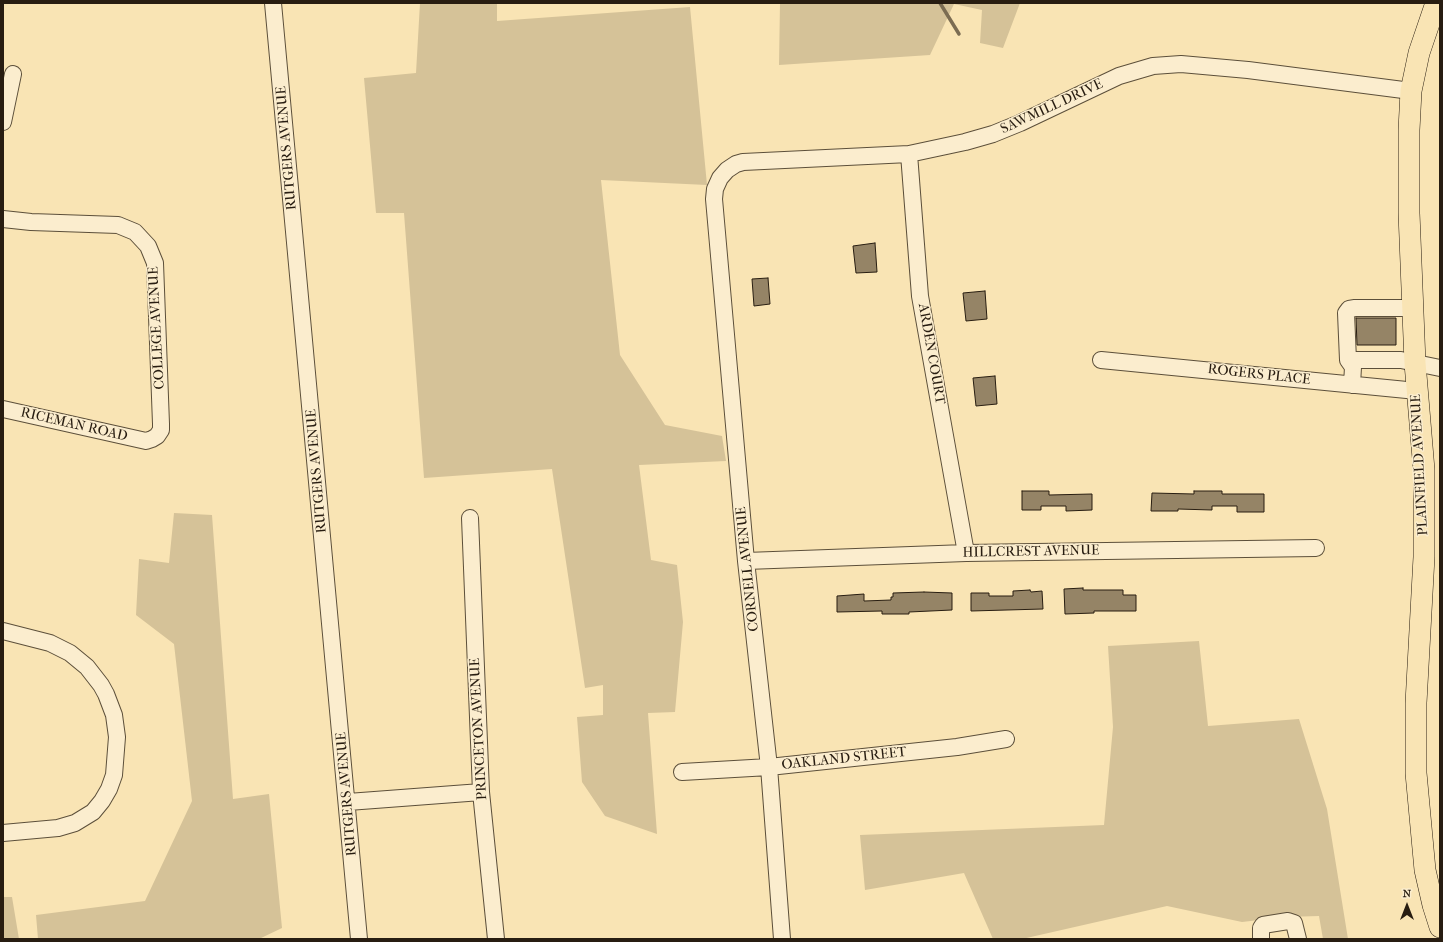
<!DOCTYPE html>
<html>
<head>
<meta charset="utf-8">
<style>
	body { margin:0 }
	#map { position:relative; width:1443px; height:942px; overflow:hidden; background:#f9e4b4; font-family:"IM FELL French Canon",serif }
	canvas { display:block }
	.frame { position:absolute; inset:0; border:4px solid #281d11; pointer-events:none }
	.north { position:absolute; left:1387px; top:886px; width:40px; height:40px; -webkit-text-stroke:3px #fbedce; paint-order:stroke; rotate:0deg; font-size:11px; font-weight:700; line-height:16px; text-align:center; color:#281d11 }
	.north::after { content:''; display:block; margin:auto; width:14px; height:18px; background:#281d11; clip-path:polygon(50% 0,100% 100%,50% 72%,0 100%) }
</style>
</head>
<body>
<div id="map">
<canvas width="1443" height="942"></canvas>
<div class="frame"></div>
<div class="north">N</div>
</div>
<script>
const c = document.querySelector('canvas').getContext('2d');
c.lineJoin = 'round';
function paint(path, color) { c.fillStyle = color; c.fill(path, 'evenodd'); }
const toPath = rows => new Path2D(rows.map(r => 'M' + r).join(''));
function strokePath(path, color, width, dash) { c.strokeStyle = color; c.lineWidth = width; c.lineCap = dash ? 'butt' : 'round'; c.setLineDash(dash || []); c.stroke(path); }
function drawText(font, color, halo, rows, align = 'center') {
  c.font = font + ' "IM FELL French Canon",serif'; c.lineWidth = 3; c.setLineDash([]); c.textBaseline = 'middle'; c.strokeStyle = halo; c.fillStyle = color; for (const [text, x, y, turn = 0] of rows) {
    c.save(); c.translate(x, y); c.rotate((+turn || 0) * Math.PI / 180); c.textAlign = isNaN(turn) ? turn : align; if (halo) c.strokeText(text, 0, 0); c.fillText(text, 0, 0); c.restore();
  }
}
const green = toPath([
	[420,3,497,3,497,21,690,7,707,185,601,180,620,355,665,425,722,436,726,461,639,465,651,560,677,565,683,622,675,712,648,713,657,834,605,816,582,782,577,717,603,715,603,685,585,688,552,469,424,478,404,213,376,213,364,78,416,73],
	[780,3,1020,3,1003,48,980,43,982,10,954,4,930,55,779,65],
	[174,513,212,515,233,799,269,794,282,928,259,939,38,939,36,915,145,901,192,801,174,644,136,615,139,559,169,563],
	[1199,641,1208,726,1299,719,1327,809,1348,939,1323,939,1319,916,1285,917,1242,922,1167,906,1022,939,993,939,964,873,865,890,860,835,1104,825,1113,727,1108,646],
	[3,897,12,897,19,939,3,939]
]);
const stream = toPath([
	[940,3,959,34]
]);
const building = toPath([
	[875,243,877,272,856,273,853,246,875,243],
	[768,278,770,304,754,306,752,279,768,278],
	[985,291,987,319,966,321,963,293,985,291],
	[1356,318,1396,318,1396,345,1357,345,1356,318],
	[995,376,997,404,976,406,973,378,995,376],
	[1022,491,1049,491,1049,495,1092,494,1092,510,1066,511,1066,506,1041,506,1041,510,1022,510,1022,491],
	[1194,491,1222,491,1222,494,1264,494,1264,512,1237,512,1237,506,1212,506,1212,510,1178,509,1178,511,1151,511,1152,493,1194,494,1194,491],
	[1083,588,1083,590,1123,590,1123,595,1136,595,1136,611,1094,611,1094,613,1065,614,1064,589,1083,588],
	[1030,590,1031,592,1042,591,1043,609,971,611,971,593,989,593,989,596,1013,596,1013,591,1030,590],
	[924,592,952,593,952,610,909,612,909,614,882,614,882,611,837,612,837,596,864,594,864,601,891,600,891,597,893,597,893,593,924,592]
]);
const minor = toPath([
	[273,3,359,939],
	[3,122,13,74],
	[909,154,920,296,966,553],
	[3,219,31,222,118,225,135,232,148,246,155,263,161,424,161,430,157,436,152,439,146,441,3,409],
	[1101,360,1417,391],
	[1348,360,1401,360,1440,368],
	[1352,385,1353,367,1348,360,1346,313,1349,309,1355,308,1413,308],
	[470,518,481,792,496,939],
	[746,561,966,553,1316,548],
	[3,631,50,643,70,653,87,667,101,685,106,694,114,715,117,737,114,775,109,789,102,801,93,812,75,823,58,828,3,833],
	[682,772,769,767,957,747,1006,739],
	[348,802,481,792],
	[782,939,769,767,746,561,714,199,715,189,720,178,727,170,736,164,743,162,909,154,965,142,993,134,1020,123,1119,76,1153,66,1181,64,1248,70,1411,91],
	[1261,939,1261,928,1263,925,1288,921,1294,923,1298,939]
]);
const major = toPath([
	[1436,3,1419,53,1411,91,1409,130,1409,213,1415,363,1424,470,1424,557,1416,703,1416,773,1425,870,1433,905,1440,927]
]);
const streetNames = [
	["SAWMILL DRIVE",1052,107,-25],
	["RUTGERS AVENUE",287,148,-95],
	["COLLEGE AVENUE",157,328,-93],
	["ARDEN COURT",931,354,80],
	["ROGERS PLACE",1259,375,6],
	["RICEMAN ROAD",74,425,13],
	["PLAINFIELD AVENUE",1420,465,-93],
	["RUTGERS AVENUE",317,471,-95],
	["HILLCREST AVENUE",1031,552,-1],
	["CORNELL AVENUE",748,569,-96],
	["PRINCETON AVENUE",479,729,-93],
	["OAKLAND STREET",844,759,-6],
	["RUTGERS AVENUE",347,794,-95]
];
paint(green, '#d5c298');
strokePath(stream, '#7b6c52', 3.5);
paint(building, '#958466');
strokePath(building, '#281d11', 1);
strokePath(minor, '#5c4f3a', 18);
strokePath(major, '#281d11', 22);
strokePath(minor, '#fbedce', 16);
strokePath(major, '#f9e4b4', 21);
drawText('14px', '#281d11', '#fbedce', streetNames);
</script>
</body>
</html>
